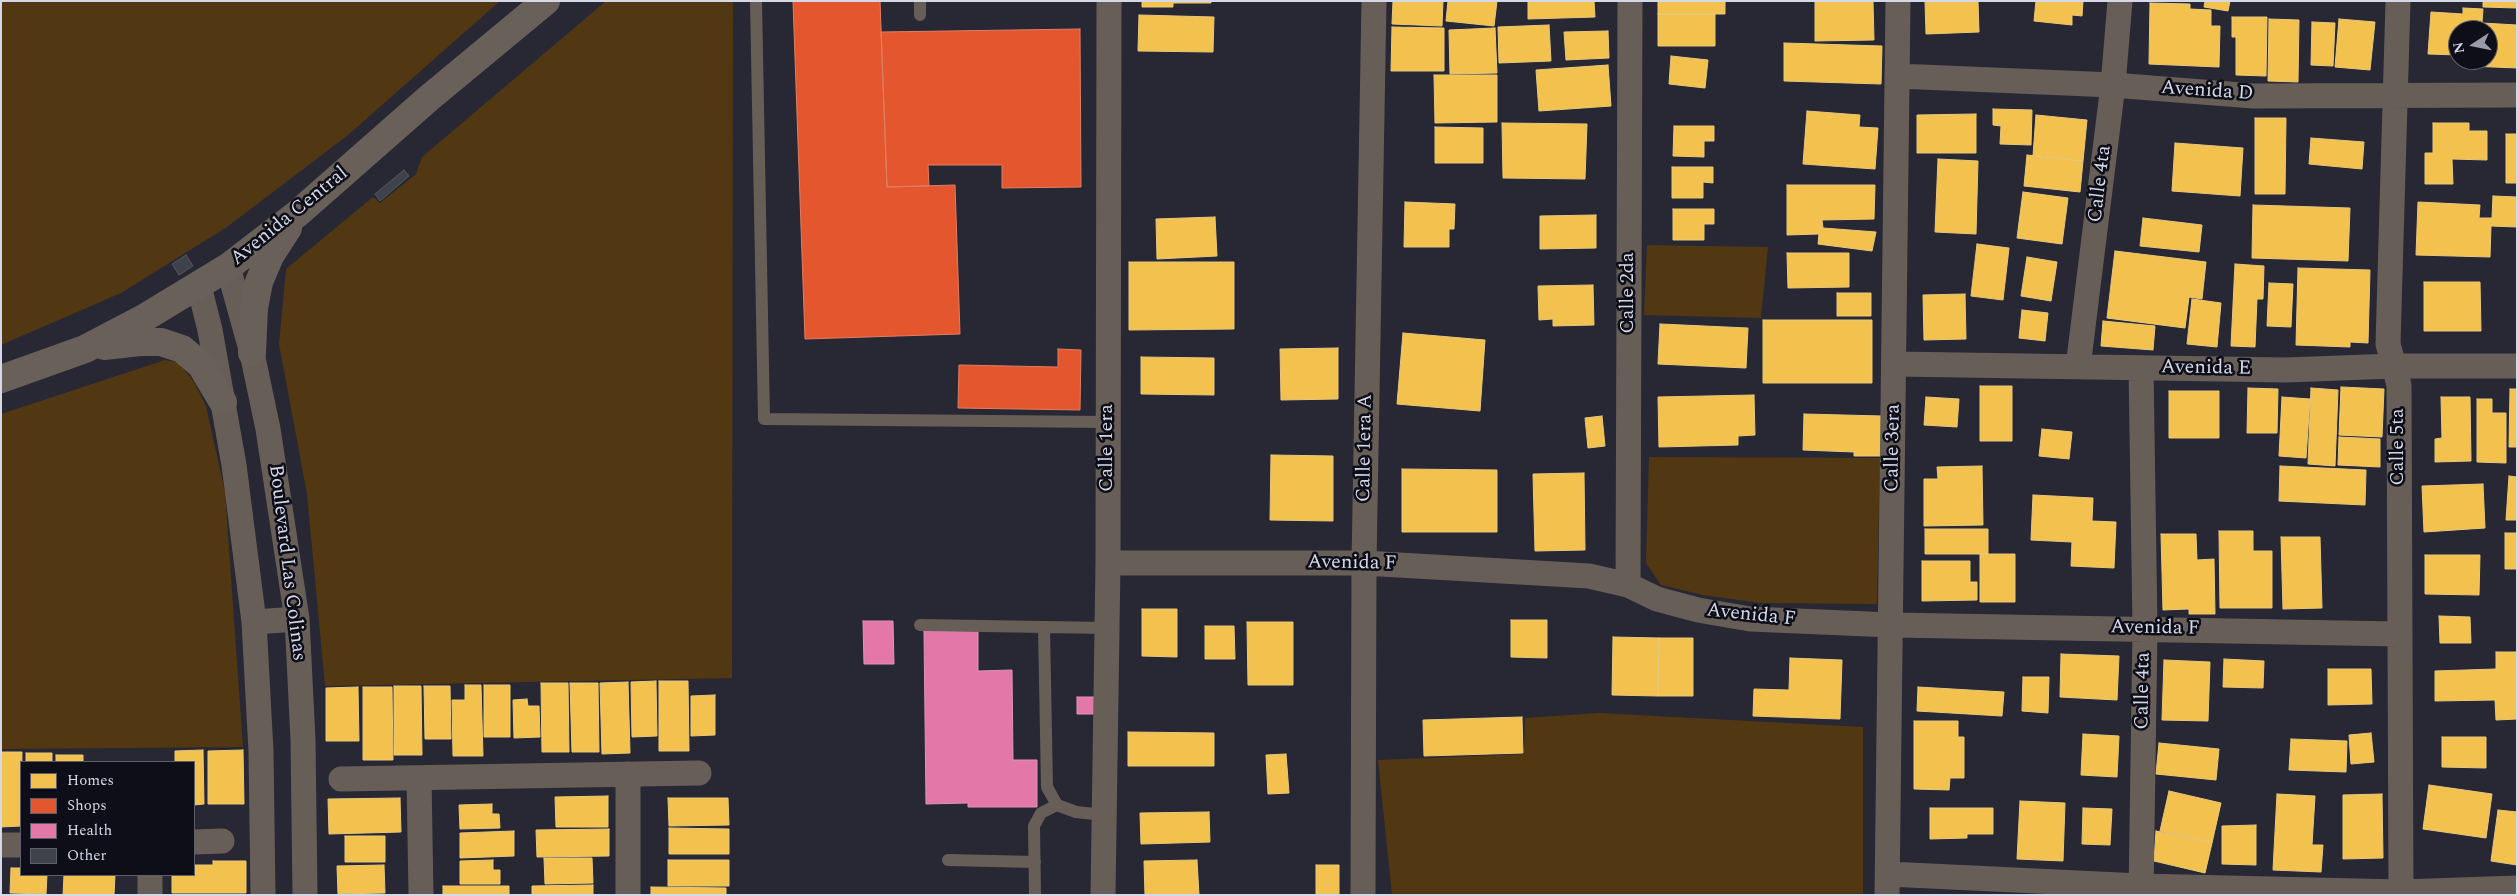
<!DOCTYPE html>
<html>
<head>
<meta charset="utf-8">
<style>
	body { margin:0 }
	#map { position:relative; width:2518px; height:896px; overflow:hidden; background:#272834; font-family:Spectral,serif }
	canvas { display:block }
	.frame { position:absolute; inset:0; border:2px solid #d5d8e7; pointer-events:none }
	.legend { position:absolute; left:20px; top:761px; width:175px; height:115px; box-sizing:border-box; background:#0d0e18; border:1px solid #5d5f6b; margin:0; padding:6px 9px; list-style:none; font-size:15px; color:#d5d8e7 }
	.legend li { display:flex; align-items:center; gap:10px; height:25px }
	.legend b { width:25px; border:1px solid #5d5f6b }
	.north { position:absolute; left:2448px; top:20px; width:50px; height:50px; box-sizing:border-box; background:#0d0e18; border:1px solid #5d5f6b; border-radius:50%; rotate:259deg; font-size:14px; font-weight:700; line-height:20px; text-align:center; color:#d5d8e7 }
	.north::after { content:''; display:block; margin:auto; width:18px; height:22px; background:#989aa8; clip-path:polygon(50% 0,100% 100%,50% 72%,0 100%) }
</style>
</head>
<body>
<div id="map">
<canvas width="2518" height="896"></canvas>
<div class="frame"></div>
<ul class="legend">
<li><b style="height:14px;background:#f2c14e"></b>Homes</li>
<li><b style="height:14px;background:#e4572e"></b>Shops</li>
<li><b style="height:14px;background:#e377a8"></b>Health</li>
<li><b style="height:14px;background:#3f414b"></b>Other</li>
</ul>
<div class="north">N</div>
</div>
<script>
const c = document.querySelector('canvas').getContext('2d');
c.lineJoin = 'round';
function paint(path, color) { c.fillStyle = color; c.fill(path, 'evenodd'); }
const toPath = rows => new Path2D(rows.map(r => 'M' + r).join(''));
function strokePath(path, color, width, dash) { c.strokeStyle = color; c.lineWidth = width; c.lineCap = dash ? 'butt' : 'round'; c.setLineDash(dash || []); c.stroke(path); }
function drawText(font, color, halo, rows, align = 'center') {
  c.font = font + ' Spectral,serif'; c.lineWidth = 5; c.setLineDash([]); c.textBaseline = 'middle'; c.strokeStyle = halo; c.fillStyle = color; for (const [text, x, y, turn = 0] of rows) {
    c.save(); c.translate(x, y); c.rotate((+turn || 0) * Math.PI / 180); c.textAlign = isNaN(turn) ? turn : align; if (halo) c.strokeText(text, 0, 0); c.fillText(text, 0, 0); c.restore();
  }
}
const green = toPath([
	[1,1,500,1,348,135,227,227,121,293,1,345],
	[606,1,733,1,732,678,325,686,307,494,279,344,286,269,373,197,380,203,416,174,422,157],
	[1647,245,1768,247,1761,318,1644,315],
	[165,360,179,363,194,382,206,406,225,492,243,747,1,749,1,414],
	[1649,457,1880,458,1877,604,1760,603,1703,595,1661,585,1646,563],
	[1599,713,1863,727,1863,895,1392,895,1378,760,1524,754,1525,718]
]);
const homes = toPath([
	[1142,1,1211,1,1211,3,1173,3,1173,7,1142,7,1142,1],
	[1393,1,1443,1,1442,26,1392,24,1393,1],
	[1448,1,1497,1,1494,26,1446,21,1448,1],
	[1528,1,1594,1,1595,17,1528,19,1528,1],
	[1658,1,1725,1,1725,14,1658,14,1658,1],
	[1815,1,1873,1,1874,40,1815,41,1815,1],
	[1925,1,1978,1,1979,32,1926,34,1925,1],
	[2036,1,2083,1,2082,16,2072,15,2072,25,2034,21,2036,1],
	[2205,1,2230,1,2228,11,2204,7,2205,1],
	[2483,1,2517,1,2517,8,2483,7,2483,1],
	[2150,3,2190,4,2190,9,2211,10,2211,26,2220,26,2219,67,2149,64,2150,3],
	[2463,8,2483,9,2482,23,2517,25,2517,68,2469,66,2470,60,2488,60,2488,30,2458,30,2458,55,2428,54,2431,12,2463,14,2463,8],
	[1658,14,1715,14,1715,46,1658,46,1658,14],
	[1139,15,1214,17,1213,52,1138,51,1139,15],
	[2232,17,2267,17,2266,76,2236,75,2236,37,2232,37,2232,17],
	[2269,19,2299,20,2298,82,2268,81,2269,19],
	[2339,19,2375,22,2370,70,2335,67,2339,19],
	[2312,22,2335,23,2333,66,2311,65,2312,22],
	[1549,25,1551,61,1499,63,1498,27,1549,25],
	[1392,27,1444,28,1444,71,1391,71,1392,27],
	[1495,28,1497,73,1450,74,1449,30,1495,28],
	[1608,31,1609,58,1566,60,1564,32,1608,31],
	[1784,43,1882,46,1881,84,1784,81,1784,43],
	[1671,56,1708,60,1705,88,1669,84,1671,56],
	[1608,65,1611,106,1539,111,1536,70,1608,65],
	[1434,75,1497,75,1497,122,1435,123,1434,75],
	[1993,109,2032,110,2031,145,2000,144,2001,126,1993,125,1993,109],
	[1807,111,1860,115,1859,127,1878,128,1875,169,1803,164,1807,111],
	[1976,114,1976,153,1917,153,1917,115,1976,114],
	[2036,115,2087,120,2083,161,2033,156,2036,115],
	[2255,118,2286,118,2285,194,2255,194,2255,118],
	[1502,123,1587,124,1585,179,1503,178,1502,123],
	[2433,123,2469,123,2469,131,2487,131,2487,160,2452,159,2453,184,2425,184,2425,153,2433,153,2433,123],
	[1674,126,1714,126,1714,141,1704,141,1704,157,1673,156,1674,126],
	[1435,127,1483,128,1483,163,1435,163,1435,127],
	[2506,134,2517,134,2517,183,2506,183,2506,134],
	[2311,138,2364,142,2362,169,2309,164,2311,138],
	[2175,143,2243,148,2240,196,2172,191,2175,143],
	[2027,155,2083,161,2080,192,2024,186,2027,155],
	[1938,159,1978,161,1976,234,1935,232,1938,159],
	[1672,167,1713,167,1713,183,1703,182,1703,198,1672,198,1672,167],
	[1787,185,1875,185,1874,219,1822,220,1823,228,1876,232,1872,251,1818,244,1819,234,1787,235,1787,185],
	[2023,192,2068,198,2062,244,2017,238,2023,192],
	[2493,196,2517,197,2517,227,2491,226,2490,257,2416,255,2418,202,2480,205,2479,218,2492,218,2493,196],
	[1405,202,1455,204,1454,229,1449,229,1449,247,1404,247,1405,202],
	[2253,205,2350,208,2348,261,2252,258,2253,205],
	[1673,209,1714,209,1714,224,1704,224,1704,240,1673,240,1673,209],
	[1596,215,1596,248,1540,249,1540,216,1596,215],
	[1215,217,1217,256,1157,259,1156,219,1215,217],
	[2143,218,2202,225,2199,252,2140,246,2143,218],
	[1977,244,2009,248,2003,300,1971,296,1977,244],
	[2115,251,2206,262,2202,299,2189,297,2185,328,2107,318,2115,251],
	[1787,253,1849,253,1849,287,1788,288,1787,253],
	[2027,257,2057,262,2051,301,2021,296,2027,257],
	[1129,262,1234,262,1234,329,1129,330,1129,262],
	[2235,264,2264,266,2263,299,2257,299,2255,347,2231,346,2235,264],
	[2298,268,2370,270,2368,343,2350,342,2350,347,2296,345,2298,268],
	[2424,282,2480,282,2481,331,2424,331,2424,282],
	[2269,283,2293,284,2291,327,2267,326,2269,283],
	[1593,285,1594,325,1553,326,1553,319,1539,320,1538,286,1593,285],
	[1837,293,1871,293,1871,316,1837,316,1837,293],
	[1965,294,1966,339,1924,340,1923,295,1965,294],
	[2192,299,2221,303,2217,347,2187,344,2192,299],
	[2022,310,2048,313,2045,341,2019,338,2022,310],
	[1763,320,1872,320,1872,383,1763,383,1763,320],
	[2103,321,2155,326,2153,350,2101,346,2103,321],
	[1660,324,1748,328,1746,368,1658,364,1660,324],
	[1403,333,1485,340,1480,411,1397,404,1403,333],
	[1338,348,1338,399,1281,400,1280,349,1338,348],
	[1141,357,1214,358,1214,395,1141,394,1141,357],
	[1980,386,2012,386,2012,441,1980,441,1980,386],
	[2341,387,2384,389,2382,437,2339,435,2341,387],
	[2248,388,2278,389,2277,433,2247,433,2248,388],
	[2311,388,2338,390,2335,466,2308,464,2311,388],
	[2510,389,2517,389,2517,447,2509,447,2510,389],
	[2169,391,2219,391,2219,438,2169,438,2169,391],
	[1754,395,1755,435,1738,436,1738,445,1659,447,1658,397,1754,395],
	[1926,397,1959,399,1957,427,1924,425,1926,397],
	[2282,397,2310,399,2306,458,2279,456,2282,397],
	[2441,397,2470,397,2471,461,2435,462,2435,439,2442,438,2441,397],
	[2477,399,2492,399,2492,413,2506,413,2506,463,2477,462,2477,399],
	[1804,414,1882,416,1880,456,1854,456,1854,452,1803,450,1804,414],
	[1602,416,1605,446,1588,448,1585,418,1602,416],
	[2042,429,2072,432,2069,459,2039,456,2042,429],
	[2339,437,2380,439,2380,467,2338,465,2339,437],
	[1271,455,1333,456,1333,521,1270,520,1271,455],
	[1982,466,1983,525,1924,526,1924,479,1938,479,1937,467,1982,466],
	[2280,466,2366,470,2365,505,2279,501,2280,466],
	[1402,469,1497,470,1497,532,1402,532,1402,469],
	[1584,473,1585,550,1535,551,1533,474,1584,473],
	[2509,476,2517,477,2517,520,2506,520,2509,476],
	[2483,484,2485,528,2424,532,2422,486,2483,484],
	[2033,495,2093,498,2092,521,2116,522,2114,568,2071,566,2072,542,2031,540,2033,495],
	[1925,529,1988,529,1988,554,1925,554,1925,529],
	[2219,531,2253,531,2253,551,2272,551,2272,608,2220,608,2219,531],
	[2505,533,2517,533,2517,569,2505,569,2505,533],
	[2161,534,2196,534,2197,560,2214,559,2215,614,2189,614,2189,609,2163,610,2161,534],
	[2281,537,2320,537,2322,608,2283,609,2281,537],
	[1980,554,2015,554,2015,602,1980,602,1980,554],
	[2425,555,2480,555,2479,595,2425,594,2425,555],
	[1922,561,1970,561,1970,582,1977,582,1977,600,1922,601,1922,561],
	[1142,609,1177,609,1177,657,1142,656,1142,609],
	[2439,616,2470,617,2471,643,2440,643,2439,616],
	[1511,620,1547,620,1547,658,1511,657,1511,620],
	[1247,622,1293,622,1293,685,1248,685,1247,622],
	[1205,626,1234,626,1235,659,1205,659,1205,626],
	[1613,637,1659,638,1658,696,1612,695,1613,637],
	[1659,638,1693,638,1693,696,1658,696,1659,638],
	[2496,652,2517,652,2517,719,2496,720,2495,700,2435,701,2435,671,2496,669,2496,652],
	[2061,654,2119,656,2117,700,2060,697,2061,654],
	[1790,658,1842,660,1840,719,1753,716,1754,689,1789,690,1790,658],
	[2224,659,2264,661,2263,688,2223,687,2224,659],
	[2164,660,2210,662,2208,721,2162,720,2164,660],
	[2328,669,2371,669,2372,704,2328,705,2328,669],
	[2023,677,2049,677,2048,713,2022,711,2023,677],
	[656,681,657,736,632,737,631,682,656,681],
	[659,681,688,681,689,751,659,751,659,681],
	[628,682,630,753,602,754,600,683,628,682],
	[541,683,568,683,569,752,542,752,541,683],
	[570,683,598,683,599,752,572,752,570,683],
	[465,685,481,685,483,756,453,756,452,700,465,700,465,685],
	[484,685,510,685,510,737,484,737,484,685],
	[394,686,421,686,422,755,394,755,394,686],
	[424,686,450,686,451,739,425,739,424,686],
	[358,687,359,741,326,741,326,688,358,687],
	[363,687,392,687,393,760,363,760,363,687],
	[1918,687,2004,692,2002,716,1917,711,1918,687],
	[715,695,715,735,691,736,691,696,715,695],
	[527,699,528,706,539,706,540,737,514,738,513,700,527,699],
	[1522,717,1523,753,1424,756,1423,720,1522,717],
	[1914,721,1958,721,1958,737,1964,737,1964,778,1950,778,1949,790,1914,789,1914,721],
	[1128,732,1214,733,1214,766,1128,766,1128,732],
	[2371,733,2374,762,2351,764,2349,735,2371,733],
	[2083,734,2119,736,2117,777,2081,775,2083,734],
	[2442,737,2486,737,2486,768,2442,767,2442,737],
	[2291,739,2347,741,2346,772,2289,770,2291,739],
	[2159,743,2219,749,2216,780,2156,774,2159,743],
	[203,750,204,804,194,805,194,762,175,762,175,751,203,750],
	[243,750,244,804,208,804,208,751,243,750],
	[1,752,22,752,21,826,1,827,1,752],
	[26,753,52,753,52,762,26,762,26,753],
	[1286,754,1289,793,1268,794,1266,755,1286,754],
	[56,755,83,755,83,762,56,762,56,755],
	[2429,785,2492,794,2486,838,2423,829,2429,785],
	[2169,791,2221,803,2212,843,2160,831,2169,791],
	[2277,794,2315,796,2312,845,2323,845,2321,872,2273,870,2277,794],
	[2382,794,2383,858,2343,859,2343,795,2382,794],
	[608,796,608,827,556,827,555,797,608,796],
	[400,798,401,832,329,834,328,799,400,798],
	[668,798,728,798,729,825,669,826,668,798],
	[2020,801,2065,803,2063,861,2017,859,2020,801],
	[492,804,492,814,499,814,500,828,460,829,459,805,492,804],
	[1930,808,1993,808,1993,834,1967,834,1967,838,1930,839,1930,808],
	[2083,808,2112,809,2110,845,2082,844,2083,808],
	[2498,810,2517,812,2517,865,2491,861,2498,810],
	[1209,812,1210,842,1141,844,1140,813,1209,812],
	[2256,825,2256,865,2222,864,2222,826,2256,825],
	[669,828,729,829,729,854,669,854,669,828],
	[609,829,609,856,537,857,536,830,609,829],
	[514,831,514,856,460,858,460,833,514,831],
	[2156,831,2212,843,2205,873,2154,861,2156,831],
	[345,836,385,836,385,862,345,862,345,836],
	[544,858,592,858,593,883,545,884,544,858],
	[493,860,493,870,500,870,500,884,460,884,460,861,493,860],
	[668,860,729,860,729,886,668,886,668,860],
	[1197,860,1199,895,1145,895,1144,861,1197,860],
	[213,861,246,861,246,893,172,893,172,875,194,875,194,865,213,865,213,861],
	[384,865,385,893,338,894,337,866,384,865],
	[1316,865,1339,865,1339,895,1316,895,1316,865],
	[11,868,21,868,21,875,47,875,46,894,10,893,11,868],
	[64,875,115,875,114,895,63,895,64,875],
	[593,885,593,895,532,895,532,886,593,885],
	[443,886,509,886,509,895,443,895,443,886],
	[651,887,726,888,726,895,651,895,651,887]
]);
const shops = toPath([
	[793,1,880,1,887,187,955,185,960,334,805,339,793,1],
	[1080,29,1081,187,1002,188,1002,165,928,165,929,186,887,187,881,32,1080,29],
	[1058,349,1081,350,1080,410,958,408,959,365,1058,367,1058,349]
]);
const health = toPath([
	[863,621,893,621,894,664,864,664,863,621],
	[924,631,978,631,978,671,1012,670,1013,760,1037,760,1037,807,968,807,968,803,926,804,924,631],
	[1077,697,1095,697,1095,714,1077,714,1077,697]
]);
const building = toPath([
	[404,170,409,176,380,201,375,194,404,170],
	[186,255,193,266,179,275,172,264,186,255]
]);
const lane = toPath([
	[756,1,764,419,1109,422],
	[920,15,920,1],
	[920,625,1107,628],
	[1044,627,1047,787,1057,805,1076,812,1104,815],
	[948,860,1035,862],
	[1035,895,1034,826,1041,813,1057,805]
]);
const street = toPath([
	[2398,1,2388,344,2399,385,2401,895],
	[1897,76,2113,85,2253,96,2517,95],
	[228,267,252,353,268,429,297,619,303,740,305,895],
	[199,286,210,330,234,465,254,622,261,751,263,895],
	[1895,364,2286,370,2394,366,2517,366],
	[2078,367,2113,85,2120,1],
	[2141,368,2145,628,2141,895],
	[1108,563,1364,563,1589,576,1628,585,1657,599,1698,610,1750,619,1892,625,2399,634],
	[1628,585,1630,1],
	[254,622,297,619],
	[419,778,421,895],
	[341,779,699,773],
	[194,842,222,841],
	[1,845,21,845],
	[1888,874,2141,886,2401,892,2517,888],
	[150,895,150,875],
	[628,895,628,774],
	[1103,895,1108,563,1109,1],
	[1363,895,1364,563,1374,1],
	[1887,895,1898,1]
]);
const secondary = toPath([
	[104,346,140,342,161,342,182,349,201,365,223,402],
	[252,353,254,308,259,282,270,256,288,228],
	[1,379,85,349,144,318,228,267,297,214,429,98,546,1]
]);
const streetNames = [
	["Avenida D",2207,92,4],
	["Calle 4ta",2101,184,-83],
	["Avenida Central",290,217,-39],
	["Calle 2da",1629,293,-90],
	["Avenida E",2206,369,1],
	["Calle 5ta",2399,447,-90],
	["Calle 1era",1108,448,-90],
	["Calle 1era A",1366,448,-89],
	["Calle 3era",1894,448,-89],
	["Boulevard Las Colinas",286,563,83],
	["Avenida F",1352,564,1],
	["Avenida F",1751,616,6],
	["Avenida F",2155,629,1],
	["Calle 4ta",2144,691,-89]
];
paint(green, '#523713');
paint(homes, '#f2c14e');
strokePath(homes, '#e9c87c', 1);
paint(shops, '#e4572e');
strokePath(shops, '#e07e66', 1);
paint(health, '#e377a8');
strokePath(health, '#df94bb', 1);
paint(building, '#3f414b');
strokePath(building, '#545661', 1);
strokePath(lane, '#675e57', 12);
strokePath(street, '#675e57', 25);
strokePath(secondary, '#696059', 28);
drawText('20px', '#d5d8e7', '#0d0e18', streetNames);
</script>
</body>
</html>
